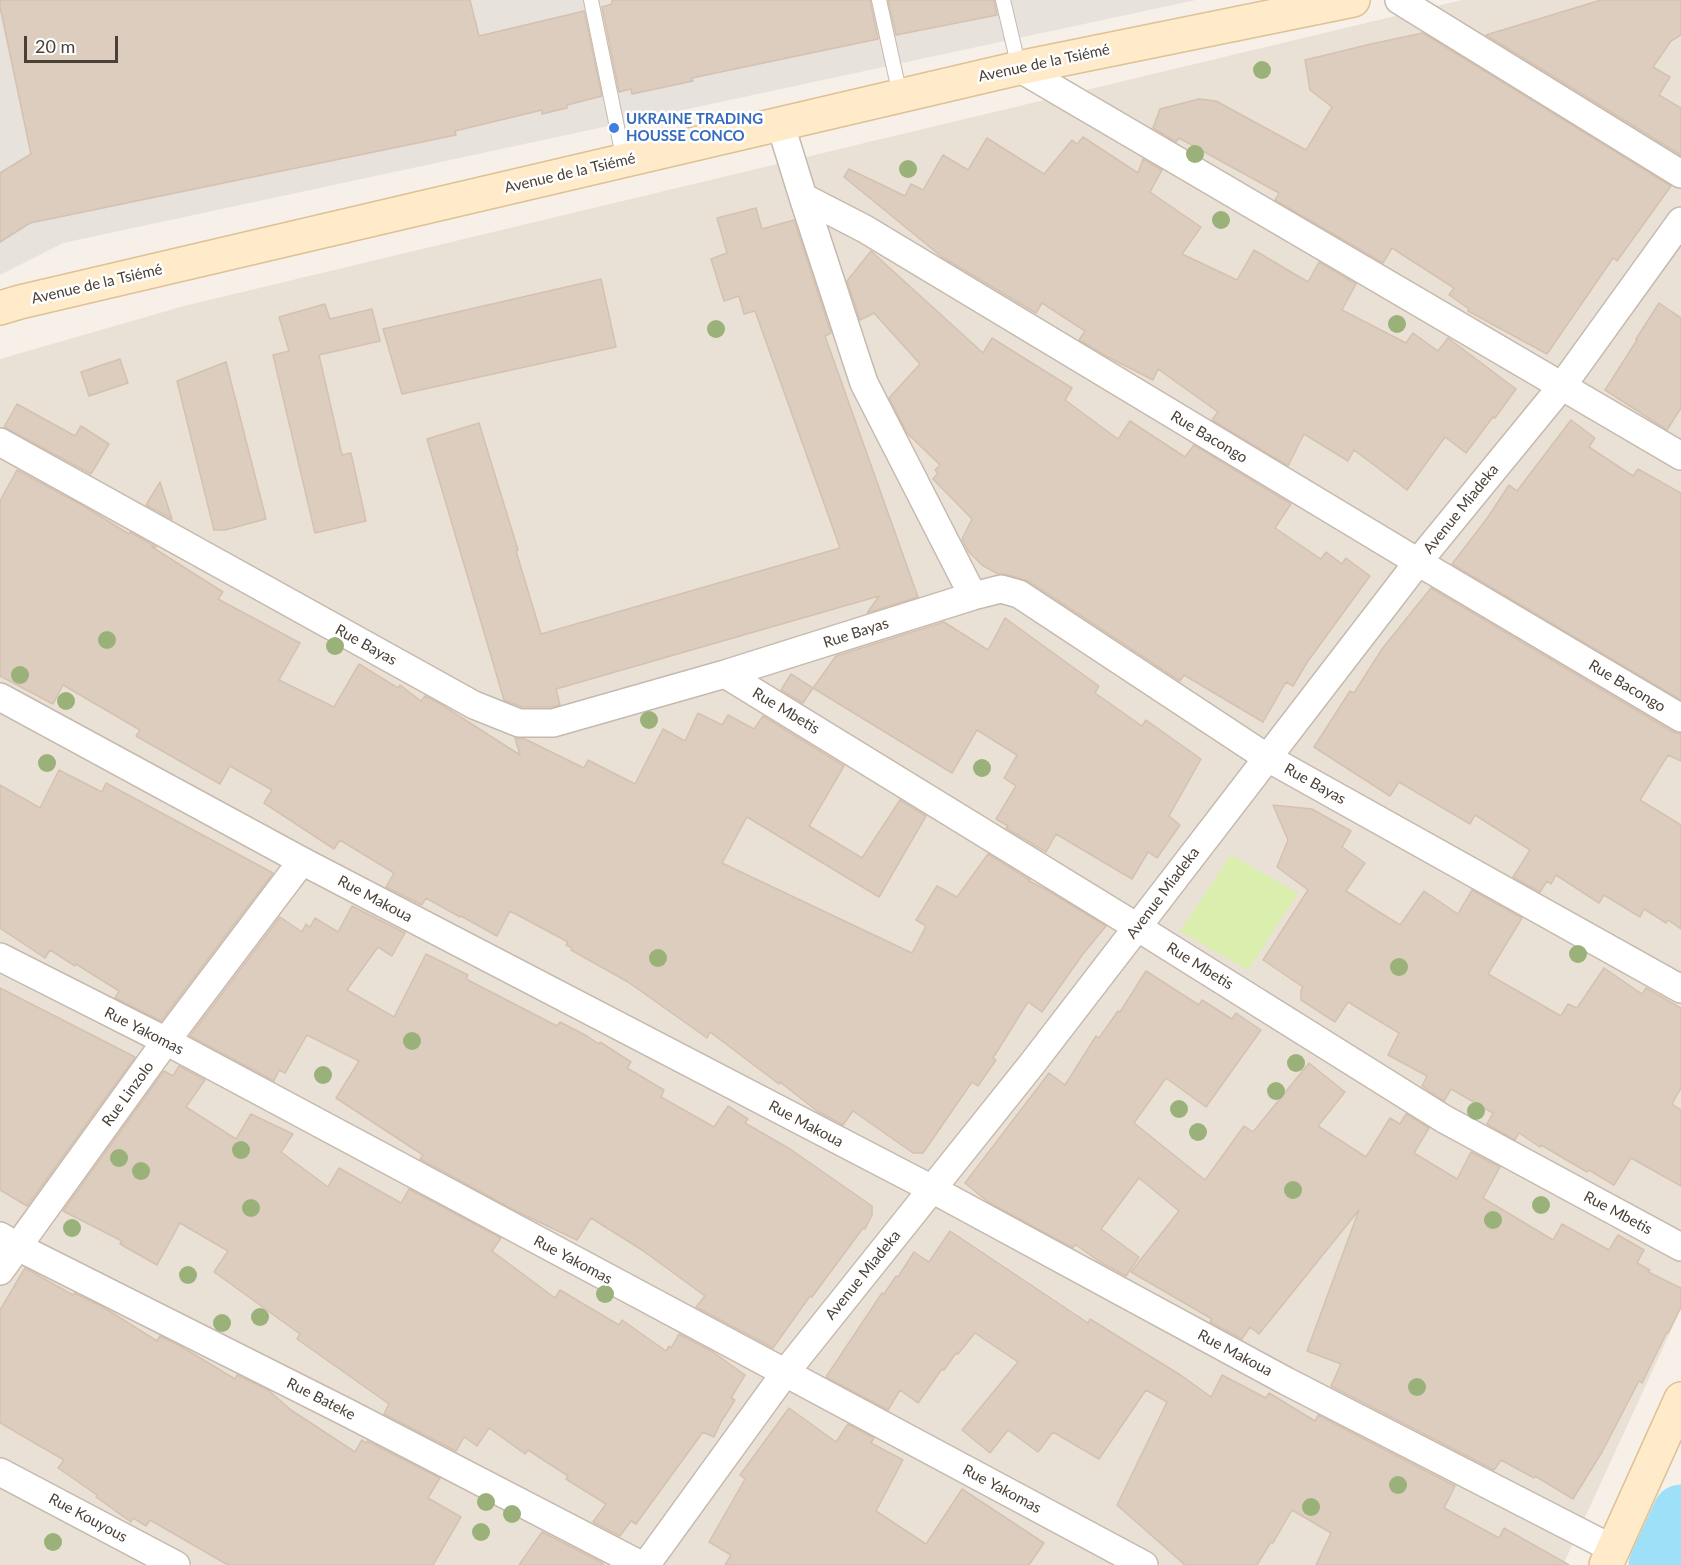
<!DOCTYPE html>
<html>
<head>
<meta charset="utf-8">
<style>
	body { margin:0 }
	#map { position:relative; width:1681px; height:1565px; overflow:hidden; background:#f6f0e8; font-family:Lato,sans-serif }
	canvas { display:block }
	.scale { position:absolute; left:24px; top:36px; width:94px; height:27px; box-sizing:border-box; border:3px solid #4b4036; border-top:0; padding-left:8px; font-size:18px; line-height:21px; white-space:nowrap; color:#4b4036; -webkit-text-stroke:4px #fff; paint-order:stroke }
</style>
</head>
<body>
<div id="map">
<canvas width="1681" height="1565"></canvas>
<div class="scale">20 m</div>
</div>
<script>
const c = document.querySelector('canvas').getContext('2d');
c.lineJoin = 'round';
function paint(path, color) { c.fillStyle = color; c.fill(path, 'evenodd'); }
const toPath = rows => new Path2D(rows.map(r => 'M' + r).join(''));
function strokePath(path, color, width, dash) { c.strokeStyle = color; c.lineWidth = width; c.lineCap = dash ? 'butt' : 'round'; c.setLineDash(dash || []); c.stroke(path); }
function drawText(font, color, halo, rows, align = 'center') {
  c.font = font + ' Lato,sans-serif'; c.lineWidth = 5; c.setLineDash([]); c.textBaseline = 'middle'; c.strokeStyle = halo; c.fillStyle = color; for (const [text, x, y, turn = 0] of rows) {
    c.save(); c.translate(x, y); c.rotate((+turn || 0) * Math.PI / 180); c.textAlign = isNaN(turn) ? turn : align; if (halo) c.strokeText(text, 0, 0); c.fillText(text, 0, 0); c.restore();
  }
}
const residential = toPath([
	[1462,0,1681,0,1681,1309,1563,1565,0,1565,0,359,184,306]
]);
const industrial = toPath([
	[0,0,1196,0,63,243,0,275]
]);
const green = toPath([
	[1231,855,1298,893,1248,970,1180,931]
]);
const river = toPath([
	[1657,1565,1681,1513]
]);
const building = toPath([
	[0,0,470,0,479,36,584,11,602,96,567,105,567,108,542,114,542,110,455,131,456,135,30,223,0,242,0,173,31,154,0,7,0,0],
	[612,0,870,0,878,39,692,78,693,81,632,94,631,89,619,92,602,7,612,4,612,0],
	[888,0,994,0,997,15,896,35,888,0],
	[1601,0,1681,0,1681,35,1671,41,1653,67,1670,77,1659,95,1681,108,1681,155,1486,35,1601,0],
	[1423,33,1671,186,1617,261,1613,258,1547,354,1468,311,1469,309,1449,295,1454,288,1392,248,1383,263,1275,200,1279,193,1179,138,1176,142,1153,128,1160,109,1199,99,1216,101,1306,150,1332,107,1310,90,1305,60,1371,44,1423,33],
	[1083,137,1138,173,1143,159,1162,170,1150,192,1201,227,1182,254,1237,280,1254,250,1308,282,1319,262,1356,284,1342,310,1406,343,1413,333,1438,351,1448,338,1516,389,1495,418,1493,417,1466,453,1445,437,1407,490,1354,450,1348,461,1304,434,1288,466,1212,420,1218,412,1158,369,1153,380,1108,357,1079,340,1085,331,1042,303,1036,313,942,257,844,177,849,169,905,196,911,184,923,190,943,155,968,170,987,138,1044,174,1072,140,1077,144,1083,137],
	[756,208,762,229,794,220,831,333,825,336,918,597,867,613,879,596,556,689,560,705,551,707,522,707,504,700,427,439,479,423,518,550,516,551,541,634,840,548,755,311,744,314,739,296,724,301,711,259,727,253,717,218,756,208],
	[871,251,983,353,992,338,1072,388,1065,400,1118,439,1130,421,1185,457,1194,445,1291,504,1275,528,1321,559,1326,552,1342,564,1346,558,1370,576,1308,661,1293,686,1286,682,1263,722,1184,675,1180,681,1028,581,1005,574,998,574,982,565,968,551,962,539,972,519,933,479,938,473,935,470,940,465,907,433,889,398,920,364,874,313,860,320,847,281,871,251],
	[601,279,616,347,402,394,383,329,601,279],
	[1659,303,1681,318,1681,408,1667,430,1605,390,1637,340,1636,339,1659,303],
	[325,304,330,319,372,309,380,341,319,355,342,455,351,453,366,521,315,533,273,355,289,351,279,317,325,304],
	[120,359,128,383,89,396,81,372,120,359],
	[226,362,266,519,225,530,214,530,177,381,226,362],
	[17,404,75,436,81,426,109,444,91,474,4,427,17,404],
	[1571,420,1595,438,1589,447,1633,476,1638,469,1681,493,1681,700,1452,564,1488,517,1509,485,1517,491,1571,420],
	[17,470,87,508,129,534,130,532,156,547,152,547,223,592,218,599,300,643,279,680,334,707,359,664,398,688,400,685,421,701,425,696,442,705,520,755,515,738,525,739,584,768,588,760,635,784,663,729,685,741,698,713,722,725,728,715,754,729,763,716,844,766,809,826,862,858,900,800,926,816,879,897,747,817,722,863,912,953,926,926,916,920,937,886,957,897,988,854,1030,880,1029,881,1047,890,1106,926,1083,954,1042,1012,1028,1002,993,1058,996,1060,978,1086,972,1082,923,1153,913,1153,853,1111,843,1125,817,1111,780,1082,779,1084,710,1032,707,1038,628,982,571,950,572,948,566,945,568,942,510,911,497,936,461,916,460,917,426,898,422,905,386,887,394,873,340,840,334,849,264,803,272,790,230,766,220,784,136,736,140,730,63,685,53,704,0,676,0,501,17,470],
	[160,482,172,519,146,505,160,482],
	[1431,588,1673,732,1681,734,1681,761,1668,755,1640,800,1681,825,1681,929,1668,920,1666,923,1644,909,1640,917,1604,895,1599,903,1556,875,1551,884,1547,881,1540,892,1513,877,1530,850,1475,815,1470,824,1399,782,1390,796,1314,747,1350,691,1354,693,1382,649,1431,588],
	[1005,618,1099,686,1095,693,1142,726,1146,720,1201,759,1169,816,1180,825,1157,858,1148,852,1132,879,1056,834,1046,852,1006,828,1008,826,996,819,1016,786,1004,778,1017,755,977,730,952,773,813,688,836,656,944,622,988,650,1005,618],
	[791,674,813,688,803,703,781,690,791,674],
	[59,770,102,792,106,783,273,873,161,1021,115,998,119,991,76,964,75,966,50,950,45,958,0,928,0,785,40,808,59,770],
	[1273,805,1312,809,1351,831,1342,847,1365,863,1346,891,1400,925,1424,891,1458,914,1472,890,1522,918,1488,974,1561,1016,1568,1004,1577,1008,1604,968,1642,994,1646,988,1681,1008,1681,1088,1672,1104,1681,1110,1681,1186,1631,1158,1614,1185,1589,1170,1587,1172,1541,1145,1540,1147,1519,1133,1515,1140,1487,1124,1493,1113,1451,1089,1444,1101,1422,1086,1427,1076,1388,1055,1399,1033,1348,1002,1335,1022,1301,1000,1301,990,1303,987,1263,960,1308,890,1277,867,1288,840,1273,805],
	[352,906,405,933,392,956,378,947,347,990,394,1017,426,954,468,975,466,979,557,1026,560,1022,587,1036,599,1044,600,1042,631,1062,627,1068,664,1090,661,1097,714,1127,728,1106,748,1119,745,1123,790,1149,872,1206,872,1215,865,1229,863,1228,812,1297,810,1296,773,1348,696,1307,705,1296,642,1250,591,1218,577,1240,518,1212,420,1159,423,1155,336,1098,359,1061,307,1035,285,1073,279,1070,274,1081,190,1036,280,917,302,932,306,924,310,927,315,918,338,932,352,906],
	[1146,971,1199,1005,1202,1000,1232,1019,1236,1013,1261,1030,1206,1107,1166,1078,1134,1123,1205,1180,1244,1126,1253,1132,1309,1063,1345,1092,1318,1126,1366,1157,1390,1118,1400,1124,1406,1114,1429,1128,1414,1153,1457,1179,1471,1152,1500,1167,1483,1198,1553,1240,1562,1224,1609,1250,1618,1235,1644,1250,1637,1263,1650,1270,1648,1272,1681,1288,1681,1307,1668,1333,1667,1332,1642,1383,1639,1381,1602,1452,1573,1499,1535,1476,1534,1478,1501,1460,1494,1470,1331,1386,1341,1364,1307,1351,1359,1210,1259,1334,1250,1327,1242,1339,1210,1322,1212,1319,1131,1272,1179,1211,1139,1178,1101,1229,1139,1257,1126,1276,1097,1260,1075,1244,1073,1248,988,1202,965,1183,1049,1073,1065,1085,1096,1036,1099,1038,1118,1011,1120,1012,1146,971],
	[0,988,135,1057,27,1206,0,1190,0,988],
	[179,1066,205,1080,186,1107,236,1139,251,1114,293,1134,281,1152,328,1187,339,1168,401,1203,409,1189,501,1238,492,1251,555,1298,560,1290,619,1325,622,1320,666,1351,669,1346,671,1348,679,1334,713,1352,745,1375,731,1398,735,1400,721,1422,714,1437,703,1432,636,1524,631,1521,620,1536,593,1522,606,1504,566,1479,568,1476,528,1450,525,1454,489,1428,477,1446,464,1437,456,1451,384,1414,389,1404,297,1339,300,1334,214,1272,228,1251,180,1223,157,1265,120,1244,122,1241,63,1211,164,1071,173,1076,179,1066],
	[950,1231,1088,1323,1090,1319,1182,1376,1211,1397,1222,1375,1266,1398,1269,1393,1315,1421,1318,1415,1455,1486,1444,1508,1499,1538,1504,1528,1569,1565,1316,1565,1331,1533,1292,1510,1273,1543,1271,1542,1257,1565,1185,1565,1117,1505,1167,1402,1146,1390,1099,1459,1053,1432,1038,1452,1008,1430,990,1453,962,1430,1018,1362,975,1333,958,1354,956,1353,944,1370,942,1369,918,1403,900,1390,888,1410,826,1377,882,1293,884,1294,896,1276,898,1277,914,1252,929,1262,950,1231],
	[25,1268,73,1295,74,1293,103,1307,157,1341,160,1336,182,1347,235,1379,237,1375,268,1390,291,1410,355,1452,362,1440,366,1443,367,1441,440,1478,428,1498,461,1517,433,1565,228,1565,150,1520,146,1526,133,1518,131,1522,96,1497,97,1495,58,1468,64,1460,0,1423,0,1310,25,1268],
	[789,1408,836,1442,848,1424,874,1438,871,1443,903,1460,876,1511,926,1544,962,1489,1044,1543,1029,1565,725,1565,731,1555,709,1542,745,1479,740,1475,789,1408],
	[542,1532,601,1562,604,1565,519,1565,542,1532]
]);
const service = toPath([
	[591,0,624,161],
	[879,0,900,95],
	[1003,0,1019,68]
]);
const minor = toPath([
	[1399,0,1681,174],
	[1019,68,1681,456],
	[780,123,803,197,865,229,1418,562,1681,718],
	[803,197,864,383,973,596],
	[0,442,474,705,519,723,553,723,725,674,973,596,1001,589,1019,594,1266,757,1681,989],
	[725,674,1137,927,1444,1119,1681,1247],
	[0,697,302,861,932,1189,1286,1381,1613,1549],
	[0,957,166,1041,1144,1565],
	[0,1236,18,1247,346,1412,641,1565],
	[0,1271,166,1041,302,861],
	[0,1472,176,1565],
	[646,1565,785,1373,1032,1064,1418,562,1562,386,1681,221]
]);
const secondary = toPath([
	[0,308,20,302,1019,68,1353,0],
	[1606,1565,1681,1399]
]);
const trees = [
	[1262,70],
	[1195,154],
	[908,169],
	[1221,220],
	[1397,324],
	[716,329],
	[107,640],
	[335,646],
	[20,675],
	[66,701],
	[649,720],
	[47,763],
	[982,768],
	[1578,954],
	[658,958],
	[1399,967],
	[412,1041],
	[1296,1063],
	[323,1075],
	[1276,1091],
	[1179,1109],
	[1476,1111],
	[1198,1132],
	[241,1150],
	[119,1158],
	[141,1171],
	[1293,1190],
	[1541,1205],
	[251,1208],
	[1493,1220],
	[72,1228],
	[188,1275],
	[605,1294],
	[260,1317],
	[222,1323],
	[1417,1387],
	[1398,1485],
	[486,1502],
	[1311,1507],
	[512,1514],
	[481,1532],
	[53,1542]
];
const markers = [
	[614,128,6,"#3f7fe0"]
];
const streetNames = [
	["Avenue de la Tsiémé",1044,63,-12],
	["Avenue de la Tsiémé",570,173,-13],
	["Avenue de la Tsiémé",97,284,-13],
	["Rue Bacongo",1209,437,31],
	["Avenue Miadeka",1461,509,-51],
	["Rue Bayas",856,633,-18],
	["Rue Bayas",366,645,29],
	["Rue Bacongo",1627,686,31],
	["Rue Mbetis",786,711,31],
	["Rue Bayas",1315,784,29],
	["Avenue Miadeka",1163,893,-53],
	["Rue Makoua",375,899,28],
	["Rue Mbetis",1200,966,32],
	["Rue Yakomas",144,1031,27],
	["Rue Linzolo",128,1094,-54],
	["Rue Makoua",806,1124,28],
	["Rue Mbetis",1618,1213,28],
	["Rue Yakomas",573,1260,28],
	["Avenue Miadeka",863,1275,-51],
	["Rue Makoua",1235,1353,28],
	["Rue Bateke",321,1399,27],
	["Rue Yakomas",1002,1489,28],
	["Rue Kouyous",88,1518,28]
];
const shopNames = [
	["UKRAINE TRADING",626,119],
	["HOUSSE CONCO",626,136]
];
paint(residential, '#eae1d6');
paint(industrial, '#e8e2dd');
paint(green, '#daeead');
strokePath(river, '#9fe0f9', 57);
paint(building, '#dccdbf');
strokePath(building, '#d5c1af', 1.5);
strokePath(service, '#c6b9ad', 16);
strokePath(minor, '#c6b9ad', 30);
strokePath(secondary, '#dec195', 36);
strokePath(service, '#fff', 14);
strokePath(minor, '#fff', 27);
strokePath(secondary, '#ffebc9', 33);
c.fillStyle = '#9bb17a';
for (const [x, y] of trees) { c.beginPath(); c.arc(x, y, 9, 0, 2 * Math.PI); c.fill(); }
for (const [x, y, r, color] of markers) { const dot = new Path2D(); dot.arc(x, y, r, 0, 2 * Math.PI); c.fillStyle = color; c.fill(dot); strokePath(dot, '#fff', 2); }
drawText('15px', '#4b4036', '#fff', streetNames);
drawText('bold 15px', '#366cbe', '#fff', shopNames, 'left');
</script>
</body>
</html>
